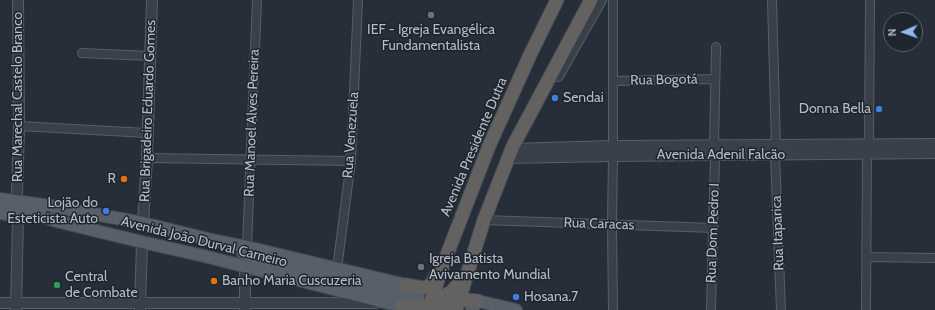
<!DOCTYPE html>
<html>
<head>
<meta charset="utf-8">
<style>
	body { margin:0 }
	#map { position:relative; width:935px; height:310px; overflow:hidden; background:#262e39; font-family:Cabin,sans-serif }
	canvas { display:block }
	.north { position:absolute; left:883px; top:12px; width:40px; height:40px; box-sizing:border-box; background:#1e252e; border:1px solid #5a616a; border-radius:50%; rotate:268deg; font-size:11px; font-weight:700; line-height:16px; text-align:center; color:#b5bbc5 }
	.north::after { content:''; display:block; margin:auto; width:14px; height:18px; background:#94b6eb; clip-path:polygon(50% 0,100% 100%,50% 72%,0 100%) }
</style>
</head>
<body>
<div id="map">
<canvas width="935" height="310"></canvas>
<div class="north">N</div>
</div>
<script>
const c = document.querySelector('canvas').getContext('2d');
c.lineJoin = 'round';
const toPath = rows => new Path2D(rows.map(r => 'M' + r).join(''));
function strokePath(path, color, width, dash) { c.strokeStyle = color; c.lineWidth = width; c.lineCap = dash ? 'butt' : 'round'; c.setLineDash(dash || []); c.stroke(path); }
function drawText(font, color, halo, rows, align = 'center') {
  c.font = font + ' Cabin,sans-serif'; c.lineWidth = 3; c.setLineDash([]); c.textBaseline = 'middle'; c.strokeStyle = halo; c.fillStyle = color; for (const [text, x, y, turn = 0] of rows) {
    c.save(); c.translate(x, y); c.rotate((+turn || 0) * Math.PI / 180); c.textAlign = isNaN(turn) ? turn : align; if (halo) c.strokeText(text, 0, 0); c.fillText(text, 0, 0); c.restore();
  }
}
const minor = toPath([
	[613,0,613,156,612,224,613,310],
	[772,0,776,146],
	[82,53,150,56],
	[613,81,715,79],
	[19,126,147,133],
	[869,144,870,0],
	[714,146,716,47],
	[775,155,781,310],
	[147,158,351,161],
	[484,220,714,228],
	[247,247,257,0],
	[867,257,935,258],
	[337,269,351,161,358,0],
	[711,310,715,156],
	[866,310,867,154]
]);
const tertiary = toPath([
	[558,76,601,0],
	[511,149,613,146,935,144],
	[507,158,613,156,935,153],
	[17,195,19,126,18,0],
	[143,223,147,158,152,0],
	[0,303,376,303],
	[16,310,18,217],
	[140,310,142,242],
	[245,310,245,267]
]);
const primary = toPath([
	[0,199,51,206,143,223,212,240,247,247,406,285,416,292,418,298,412,303,402,305,388,303,204,256,142,242,56,221,0,203],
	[0,213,22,217],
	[243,253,308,273,404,295],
	[472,310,473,307,478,301,516,310]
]);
const trunk = toPath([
	[406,285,423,288,431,285,436,275],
	[402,305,425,307,451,292,464,278],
	[430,310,430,304,443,265,489,146,530,55,557,0],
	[441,310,458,302,466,300,478,301],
	[456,310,484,220,513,146,591,0]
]);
const markers = [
	[431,15,4,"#6b7280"],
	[555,98,4,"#3f7fe0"],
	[879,109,4,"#3f7fe0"],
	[124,179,4,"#e8710a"],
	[106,211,4,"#3f7fe0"],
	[421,267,4,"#6b7280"],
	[214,281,4,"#e8710a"],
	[57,285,4,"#2e9e5b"],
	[516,297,4,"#3f7fe0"]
];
const poiNames = [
	["IEF - Igreja Evangélica",431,30,"center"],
	["Fundamentalista",431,46,"center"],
	["Sendai",563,98],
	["Donna Bella",871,109,"right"],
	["R",116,179,"right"],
	["Lojão do",98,203,"right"],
	["Esteticista Auto",98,219,"right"],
	["Igreja Batista",429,259],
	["Avivamento Mundial",429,275],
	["Central",65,277],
	["de Combate",65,293],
	["Banho Maria Cuscuzeria",222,281],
	["Hosana.7",524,297]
];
const streetNames = [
	["Rua Bogotá",664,80,-1],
	["Rua Marechal Castelo Branco",18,97,-90],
	["Rua Brigadeiro Eduardo Gomes",148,111,-88],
	["Rua Manoel Alves Pereira",252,123,-88],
	["Rua Venezuela",351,135,-86],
	["Avenida Presidente Dutra",474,147,-67],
	["Avenida Adenil Falcão",721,155],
	["Rua Caracas",599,224,2],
	["Rua Dom Pedro I",713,233,-88],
	["Rua Itaparica",778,233,-92],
	["Avenida João Durval Carneiro",204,242,14]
];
strokePath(minor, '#575e67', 10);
strokePath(tertiary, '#575e67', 12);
strokePath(primary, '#424952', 14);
strokePath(trunk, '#444b54', 15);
strokePath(minor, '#39404a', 8);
strokePath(tertiary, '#39404a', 10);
strokePath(primary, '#575f69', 12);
strokePath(trunk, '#636260', 13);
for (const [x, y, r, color] of markers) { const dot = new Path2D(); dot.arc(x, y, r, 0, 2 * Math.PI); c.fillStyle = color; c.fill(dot); strokePath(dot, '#1e252e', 1.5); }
drawText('14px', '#b5bbc5', '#1e252e', poiNames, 'left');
drawText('14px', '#b5bbc5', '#1e252e', streetNames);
</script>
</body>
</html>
